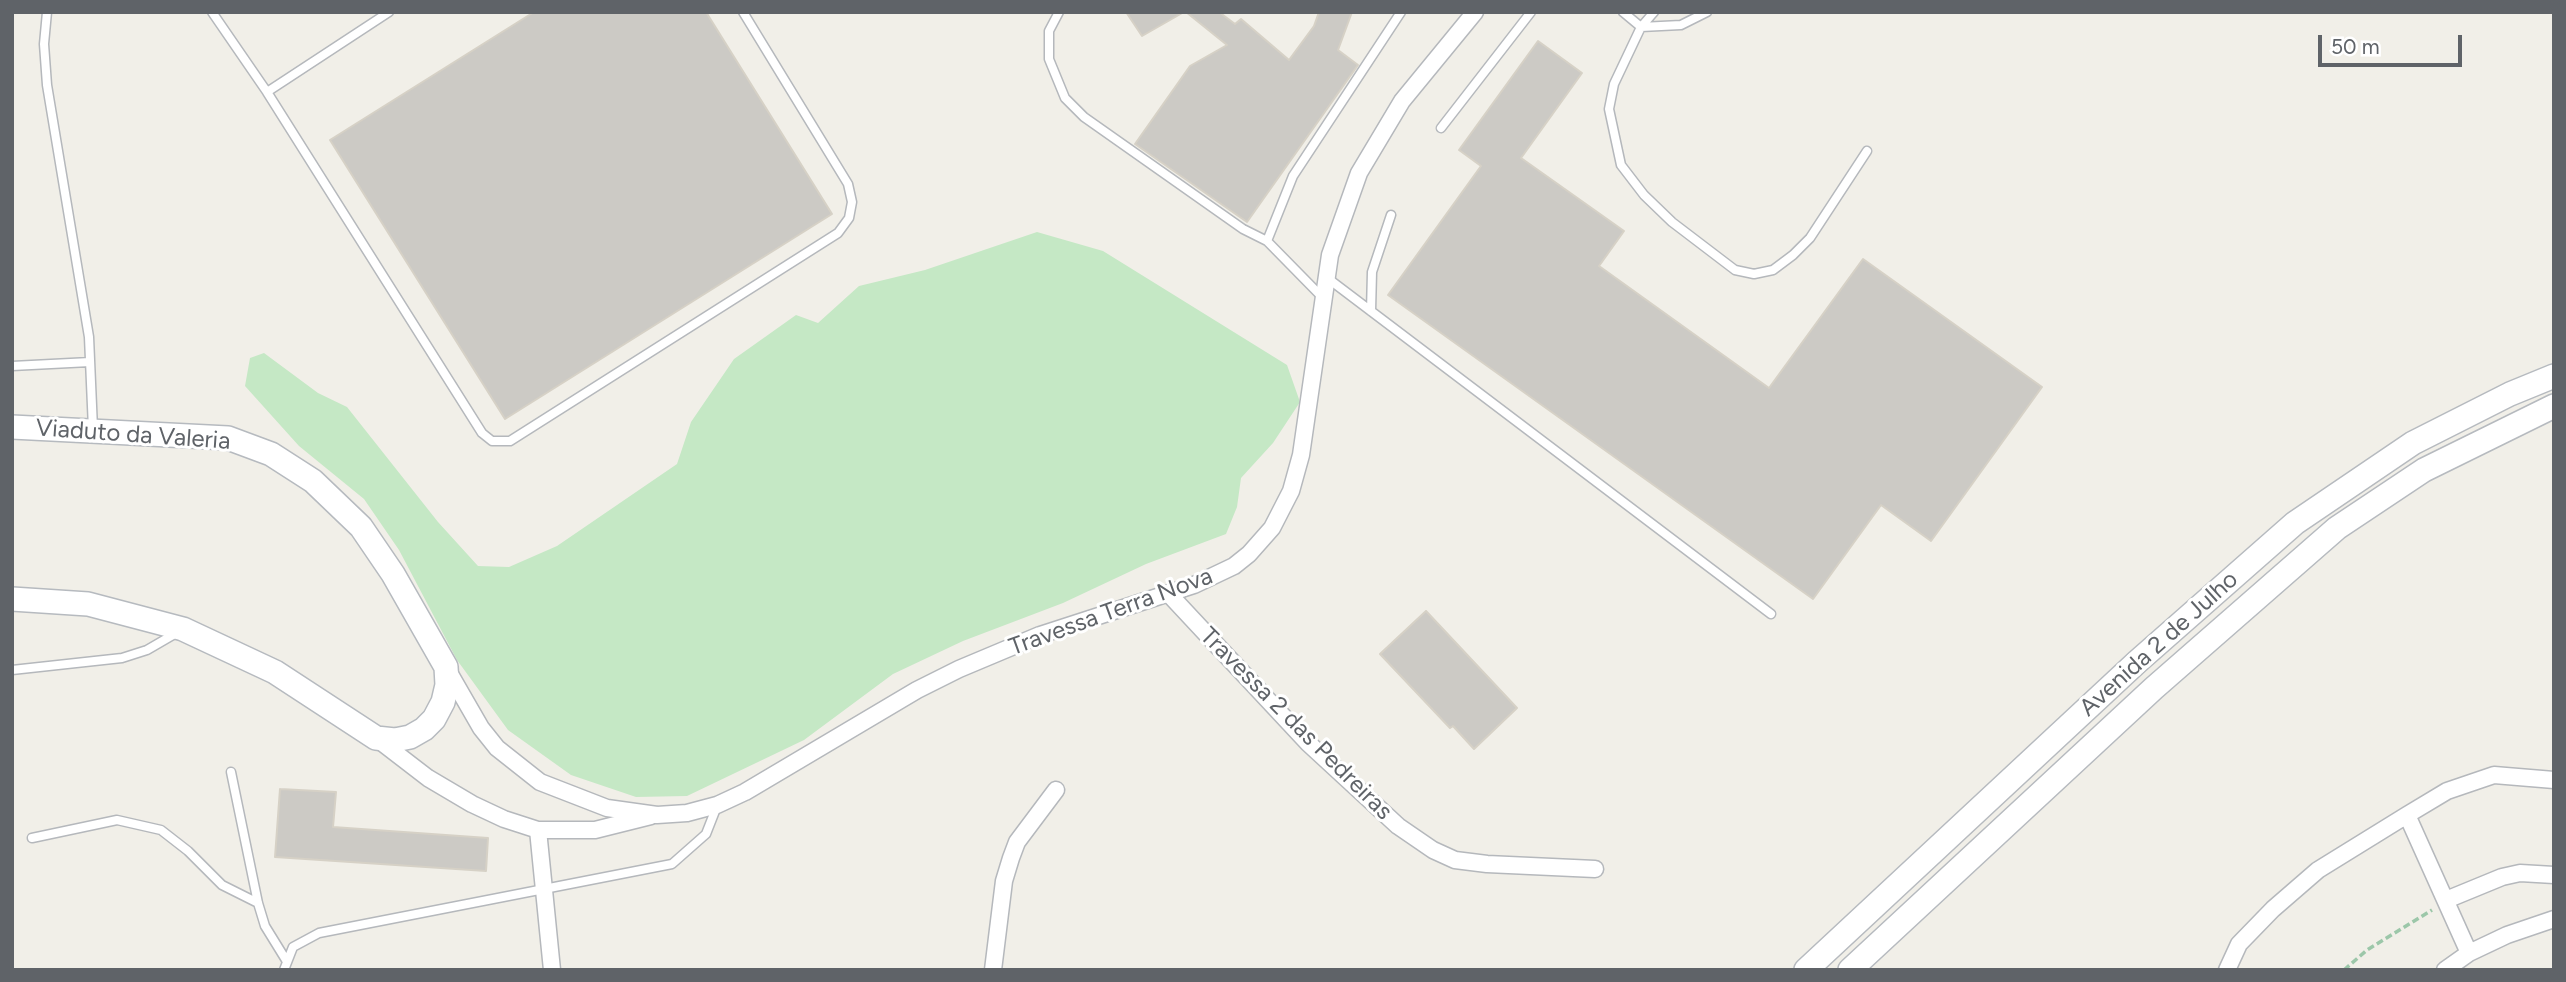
<!DOCTYPE html>
<html>
<head>
<meta charset="utf-8">
<style>
	body { margin:0 }
	#map { position:relative; width:2566px; height:982px; overflow:hidden; background:#f1efe8; font-family:Figtree,sans-serif }
	canvas { display:block }
	.frame { position:absolute; inset:0; border:14px solid #5f6368; pointer-events:none }
	.scale { position:absolute; left:2318px; top:35px; width:144px; height:32px; box-sizing:border-box; border:4px solid #5f6368; border-top:0; padding-left:9px; font-size:21px; line-height:24px; white-space:nowrap; color:#5f6368; -webkit-text-stroke:5px #fff; paint-order:stroke }
</style>
</head>
<body>
<div id="map">
<canvas width="2566" height="982"></canvas>
<div class="frame"></div>
<div class="scale">50 m</div>
</div>
<script>
const c = document.querySelector('canvas').getContext('2d');
c.lineJoin = 'round';
function paint(path, color) { c.fillStyle = color; c.fill(path, 'evenodd'); }
const toPath = rows => new Path2D(rows.map(r => 'M' + r).join(''));
function strokePath(path, color, width, dash) { c.strokeStyle = color; c.lineWidth = width; c.lineCap = dash ? 'butt' : 'round'; c.setLineDash(dash || []); c.stroke(path); }
function drawText(font, color, halo, rows, align = 'center') {
  c.font = font + ' Figtree,sans-serif'; c.lineWidth = 6; c.setLineDash([]); c.textBaseline = 'middle'; c.strokeStyle = halo; c.fillStyle = color; for (const [text, x, y, turn = 0] of rows) {
    c.save(); c.translate(x, y); c.rotate((+turn || 0) * Math.PI / 180); c.textAlign = isNaN(turn) ? turn : align; if (halo) c.strokeText(text, 0, 0); c.fillText(text, 0, 0); c.restore();
  }
}
const green = toPath([
	[1037,232,1103,251,1287,365,1300,402,1273,443,1241,478,1237,507,1226,534,1146,564,1063,603,963,641,893,674,804,740,687,796,636,797,571,775,508,730,457,660,399,550,364,499,299,446,245,386,250,358,264,353,318,393,347,407,438,522,478,566,509,567,557,546,677,464,691,422,734,359,796,315,818,323,859,286,925,270]
]);
const building = toPath([
	[534,12,706,12,832,214,505,419,330,140,534,12],
	[1126,12,1184,12,1142,36,1126,12],
	[1186,12,1219,12,1235,24,1241,19,1289,60,1314,26,1319,12,1352,12,1338,50,1358,65,1247,222,1135,144,1190,66,1227,45,1186,12],
	[1538,41,1582,73,1521,158,1624,231,1599,266,1769,388,1863,259,2042,387,1931,541,1881,505,1813,599,1388,295,1481,166,1459,150,1538,41],
	[1426,611,1517,708,1474,749,1453,726,1450,728,1380,654,1426,611],
	[280,789,336,792,333,827,488,838,486,871,275,857,280,789]
]);
const path = toPath([
	[2344,970,2367,950,2432,910]
]);
const service = toPath([
	[47,12,44,44,47,85,89,337,93,429],
	[212,12,267,92,482,433,492,441,510,441,838,233,849,218,852,202,848,184,743,12],
	[1059,12,1049,31,1049,59,1065,98,1084,117,1243,229,1267,241,1322,297],
	[1623,12,1641,27,1681,25,1707,12],
	[1654,12,1641,27,1614,84,1609,109,1621,165,1644,195,1672,222,1735,270,1754,274,1773,270,1793,255,1810,238,1867,151],
	[267,92,389,12],
	[1441,128,1531,12],
	[1267,241,1293,176,1401,12],
	[1326,277,1771,614],
	[1371,311,1372,272,1391,215],
	[12,366,90,362],
	[12,670,122,658,147,650,178,632],
	[231,772,258,903,265,926,286,960],
	[32,838,117,820,161,830,188,851,222,885,258,903],
	[284,970,293,947,319,933,672,864,706,834,717,806]
]);
const minor = toPath([
	[1168,593,1308,743,1398,826,1433,850,1455,860,1487,864,1595,869],
	[447,669,481,728,497,748,540,782,607,808,657,815,687,813,717,805,745,792,917,690,959,669,1040,635,1194,585,1234,566,1249,554,1272,528,1291,491,1301,455,1330,255,1359,173,1402,101,1475,12],
	[376,738,428,778,472,804,504,819,538,830,595,830,651,816],
	[2407,815,2469,953],
	[538,830,552,970],
	[2446,900,2502,877,2520,873,2554,875],
	[993,970,1004,881,1011,858,1017,842,1056,790],
	[2227,970,2239,944,2273,909,2318,870,2407,815,2447,791,2494,775,2554,780],
	[2445,970,2469,953,2507,935,2554,919]
]);
const secondary = toPath([
	[12,427,228,438,271,454,313,481,361,527,393,574,446,667,447,685,443,702,434,719,424,729,410,737,395,740,376,738,275,672,183,629,88,604,12,599],
	[1806,970,2137,662,2295,523,2413,443,2510,394,2554,376],
	[1850,970,2154,688,2337,528,2424,470,2554,406]
]);
const streetNames = [
	["Viaduto da Valeria",133,435,4],
	["Travessa Terra Nova",1111,612,-20],
	["Avenida 2 de Julho",2159,644,-42],
	["Travessa 2 das Pedreiras",1296,724,45]
];
paint(green, '#c5e8c5');
paint(building, '#cccac5');
strokePath(building, '#d6d1c6', 2);
strokePath(service, '#b5b8bc', 11);
strokePath(minor, '#b5b8bc', 19);
strokePath(secondary, '#b6babf', 26);
strokePath(path, '#9cc7a9', 3.5, [7, 3.5]);
strokePath(service, '#fff', 8);
strokePath(minor, '#fff', 16);
strokePath(secondary, '#fff', 23);
drawText('24px', '#5f6368', '#fff', streetNames);
</script>
</body>
</html>
